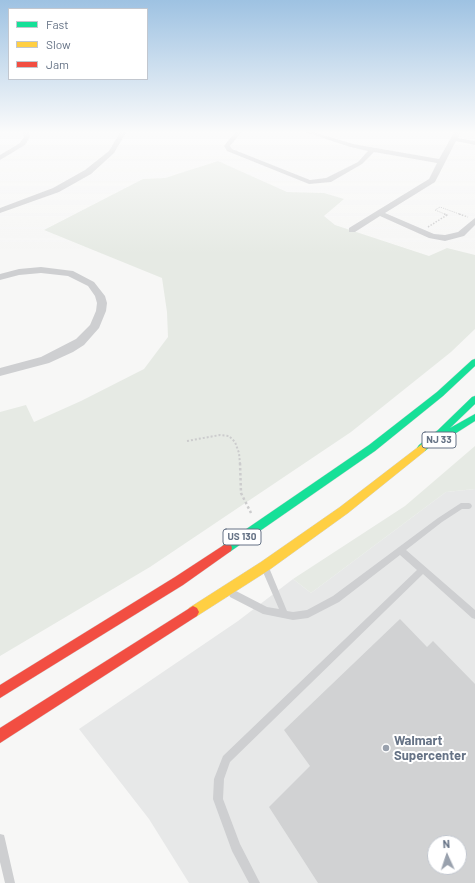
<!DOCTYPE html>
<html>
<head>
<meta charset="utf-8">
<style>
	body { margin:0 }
	#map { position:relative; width:475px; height:883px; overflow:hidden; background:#f7f7f6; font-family:Barlow,sans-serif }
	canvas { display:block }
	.legend { position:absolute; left:8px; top:8px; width:140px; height:72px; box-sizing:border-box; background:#fff; border:1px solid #c2c7cf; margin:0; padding:5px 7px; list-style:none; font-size:12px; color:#667386 }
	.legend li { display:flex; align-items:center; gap:8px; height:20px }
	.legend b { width:20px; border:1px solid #c2c7cf }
	.north { position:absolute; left:427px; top:835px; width:40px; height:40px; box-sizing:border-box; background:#fff; border:1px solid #c2c7cf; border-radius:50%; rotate:357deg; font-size:11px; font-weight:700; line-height:16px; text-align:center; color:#667386 }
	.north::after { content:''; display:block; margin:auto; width:14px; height:18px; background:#99a1ad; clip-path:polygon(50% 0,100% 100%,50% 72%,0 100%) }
</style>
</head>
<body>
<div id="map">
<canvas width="475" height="883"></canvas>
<ul class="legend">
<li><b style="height:5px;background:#16e098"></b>Fast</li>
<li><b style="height:5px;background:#ffcf43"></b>Slow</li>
<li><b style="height:5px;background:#f24e42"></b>Jam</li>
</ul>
<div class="north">N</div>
</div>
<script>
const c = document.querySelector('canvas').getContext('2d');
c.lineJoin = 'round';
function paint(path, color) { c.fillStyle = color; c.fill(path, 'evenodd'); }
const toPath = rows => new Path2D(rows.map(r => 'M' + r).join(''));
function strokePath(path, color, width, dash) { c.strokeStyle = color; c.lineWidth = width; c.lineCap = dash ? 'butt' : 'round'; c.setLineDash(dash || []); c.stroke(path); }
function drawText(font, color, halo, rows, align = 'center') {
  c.font = font + ' Barlow,sans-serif'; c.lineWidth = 4; c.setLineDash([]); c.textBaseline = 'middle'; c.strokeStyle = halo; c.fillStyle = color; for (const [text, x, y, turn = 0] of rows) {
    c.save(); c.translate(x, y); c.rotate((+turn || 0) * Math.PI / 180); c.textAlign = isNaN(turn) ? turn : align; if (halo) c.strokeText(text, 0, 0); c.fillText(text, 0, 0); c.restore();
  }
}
const built = toPath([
	[475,489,475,883,189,883,149,819,79,729,238,621,293,579,311,593,446,492],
	[435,843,459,843,459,867,435,867]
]);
const green = toPath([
	[218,161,287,192,324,193,344,199,324,216,335,225,429,256,447,248,475,255,475,329,451,352,351,432,150,567,0,656,0,412,26,405,34,422,81,401,144,369,168,337,167,312,162,278,44,230,143,179,165,178],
	[475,446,475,489,446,492,311,593,293,579,405,506]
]);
const building = toPath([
	[400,619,427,647,433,641,475,684,475,883,318,883,269,807,310,766,284,730],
	[435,843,459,843,459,867,435,867]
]);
const pathFar3 = toPath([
	[447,215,435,210,440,207,462,215]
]);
const pathFar2 = toPath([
	[459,214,468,217],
	[428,227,447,215,444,214]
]);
const pathFar1 = toPath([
	[187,441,220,435,229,436,235,442,239,453,240,464]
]);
const path = toPath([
	[240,463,241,493,251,513]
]);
const lane = toPath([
	[461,503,469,503,471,504,472,506,471,508,469,509,462,509,442,522,406,550,475,610,475,619,472,618,423,574,230,762,224,779,223,799,240,844,260,883,249,883,232,851,213,799,214,779,223,756,417,570,400,555,339,602,308,618,293,620,263,614,230,597,229,594,230,591,233,590,236,591,267,607,279,609,263,572,264,570,267,568,270,570,287,611,293,612,307,610,333,596,438,518,461,503],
	[0,834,4,835,5,839,15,883,5,883,0,862,0,834]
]);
const street = toPath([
	[23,131,29,131,30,137,25,145,0,160,0,155,20,143,24,137,23,131],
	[121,131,127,131,114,153,91,174,59,192,0,213,0,208,53,188,85,170,109,151,121,131],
	[236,131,242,131,230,146,232,149,310,180,326,178,358,162,368,151,350,147,302,131,310,131,353,144,439,159,455,131,461,131,458,138,475,141,475,145,456,141,435,182,385,213,434,234,445,235,458,232,475,218,475,225,464,236,445,241,429,238,380,216,355,232,349,232,349,228,429,179,437,163,374,152,362,164,331,182,309,184,227,151,224,146,236,131],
	[41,267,73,271,94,282,105,296,107,303,106,311,99,328,84,345,73,352,49,363,0,376,0,368,41,357,76,339,90,325,96,311,97,303,95,296,88,286,68,276,41,273,19,275,0,280,0,274,19,269,41,267]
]);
const fast = toPath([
	[475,359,475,366,443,396,375,451,231,551,227,553,223,551,222,548,223,545,369,445,437,392,472,360,475,359],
	[475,396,475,404,450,428,475,414,475,421,442,442,439,444,435,442,425,451,419,451,417,448,419,445,438,430,472,397,475,396]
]);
const slow = toPath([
	[422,444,425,445,427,448,425,451,348,513,269,570,197,616,193,618,189,616,187,612,189,608,261,562,340,507,422,444]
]);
const jam = toPath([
	[227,543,231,545,232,548,231,551,183,585,0,698,0,685,175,577,227,543],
	[193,606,197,608,199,612,197,616,0,743,0,728,193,606]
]);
const markers = [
	[386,748,4,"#99a1ad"]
];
const shields = [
	[439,440,34],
	[242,537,38]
];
const shieldNames = [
	["NJ 33",439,440],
	["US 130",242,537]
];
const nearPoinames = [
	["Walmart",394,741],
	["Supercenter",394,756]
];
paint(built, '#e7e8e8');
paint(green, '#e6eae4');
paint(building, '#d1d2d3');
strokePath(fast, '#d4d5d5', 1);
strokePath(slow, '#d4d5d5', 1);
strokePath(jam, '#d4d5d5', 1);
strokePath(pathFar3, '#cccccd', 1, [1, 1]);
strokePath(pathFar2, '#cccccd', 1.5, [1.5, 1.5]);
strokePath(pathFar1, '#cccccd', 2, [2, 2]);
strokePath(path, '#cccccd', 2.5, [2.5, 2.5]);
paint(lane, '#cecfd1');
paint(street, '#cecfd1');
paint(fast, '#16e098');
paint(slow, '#ffcf43');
paint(jam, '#f24e42');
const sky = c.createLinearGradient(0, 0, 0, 254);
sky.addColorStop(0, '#9ec2e2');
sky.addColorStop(0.52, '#fbfbfb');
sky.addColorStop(1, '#fbfbfb00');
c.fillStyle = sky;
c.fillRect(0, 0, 475, 254);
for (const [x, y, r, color] of markers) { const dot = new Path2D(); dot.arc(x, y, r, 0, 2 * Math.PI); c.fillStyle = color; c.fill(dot); strokePath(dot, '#fff', 1.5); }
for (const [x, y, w] of shields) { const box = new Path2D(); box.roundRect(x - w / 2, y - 8, w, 16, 3); c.fillStyle = '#fff'; c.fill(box); strokePath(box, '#667386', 1); }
drawText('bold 10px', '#667386', null, shieldNames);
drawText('bold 13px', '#667386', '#fff', nearPoinames, 'left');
</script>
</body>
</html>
